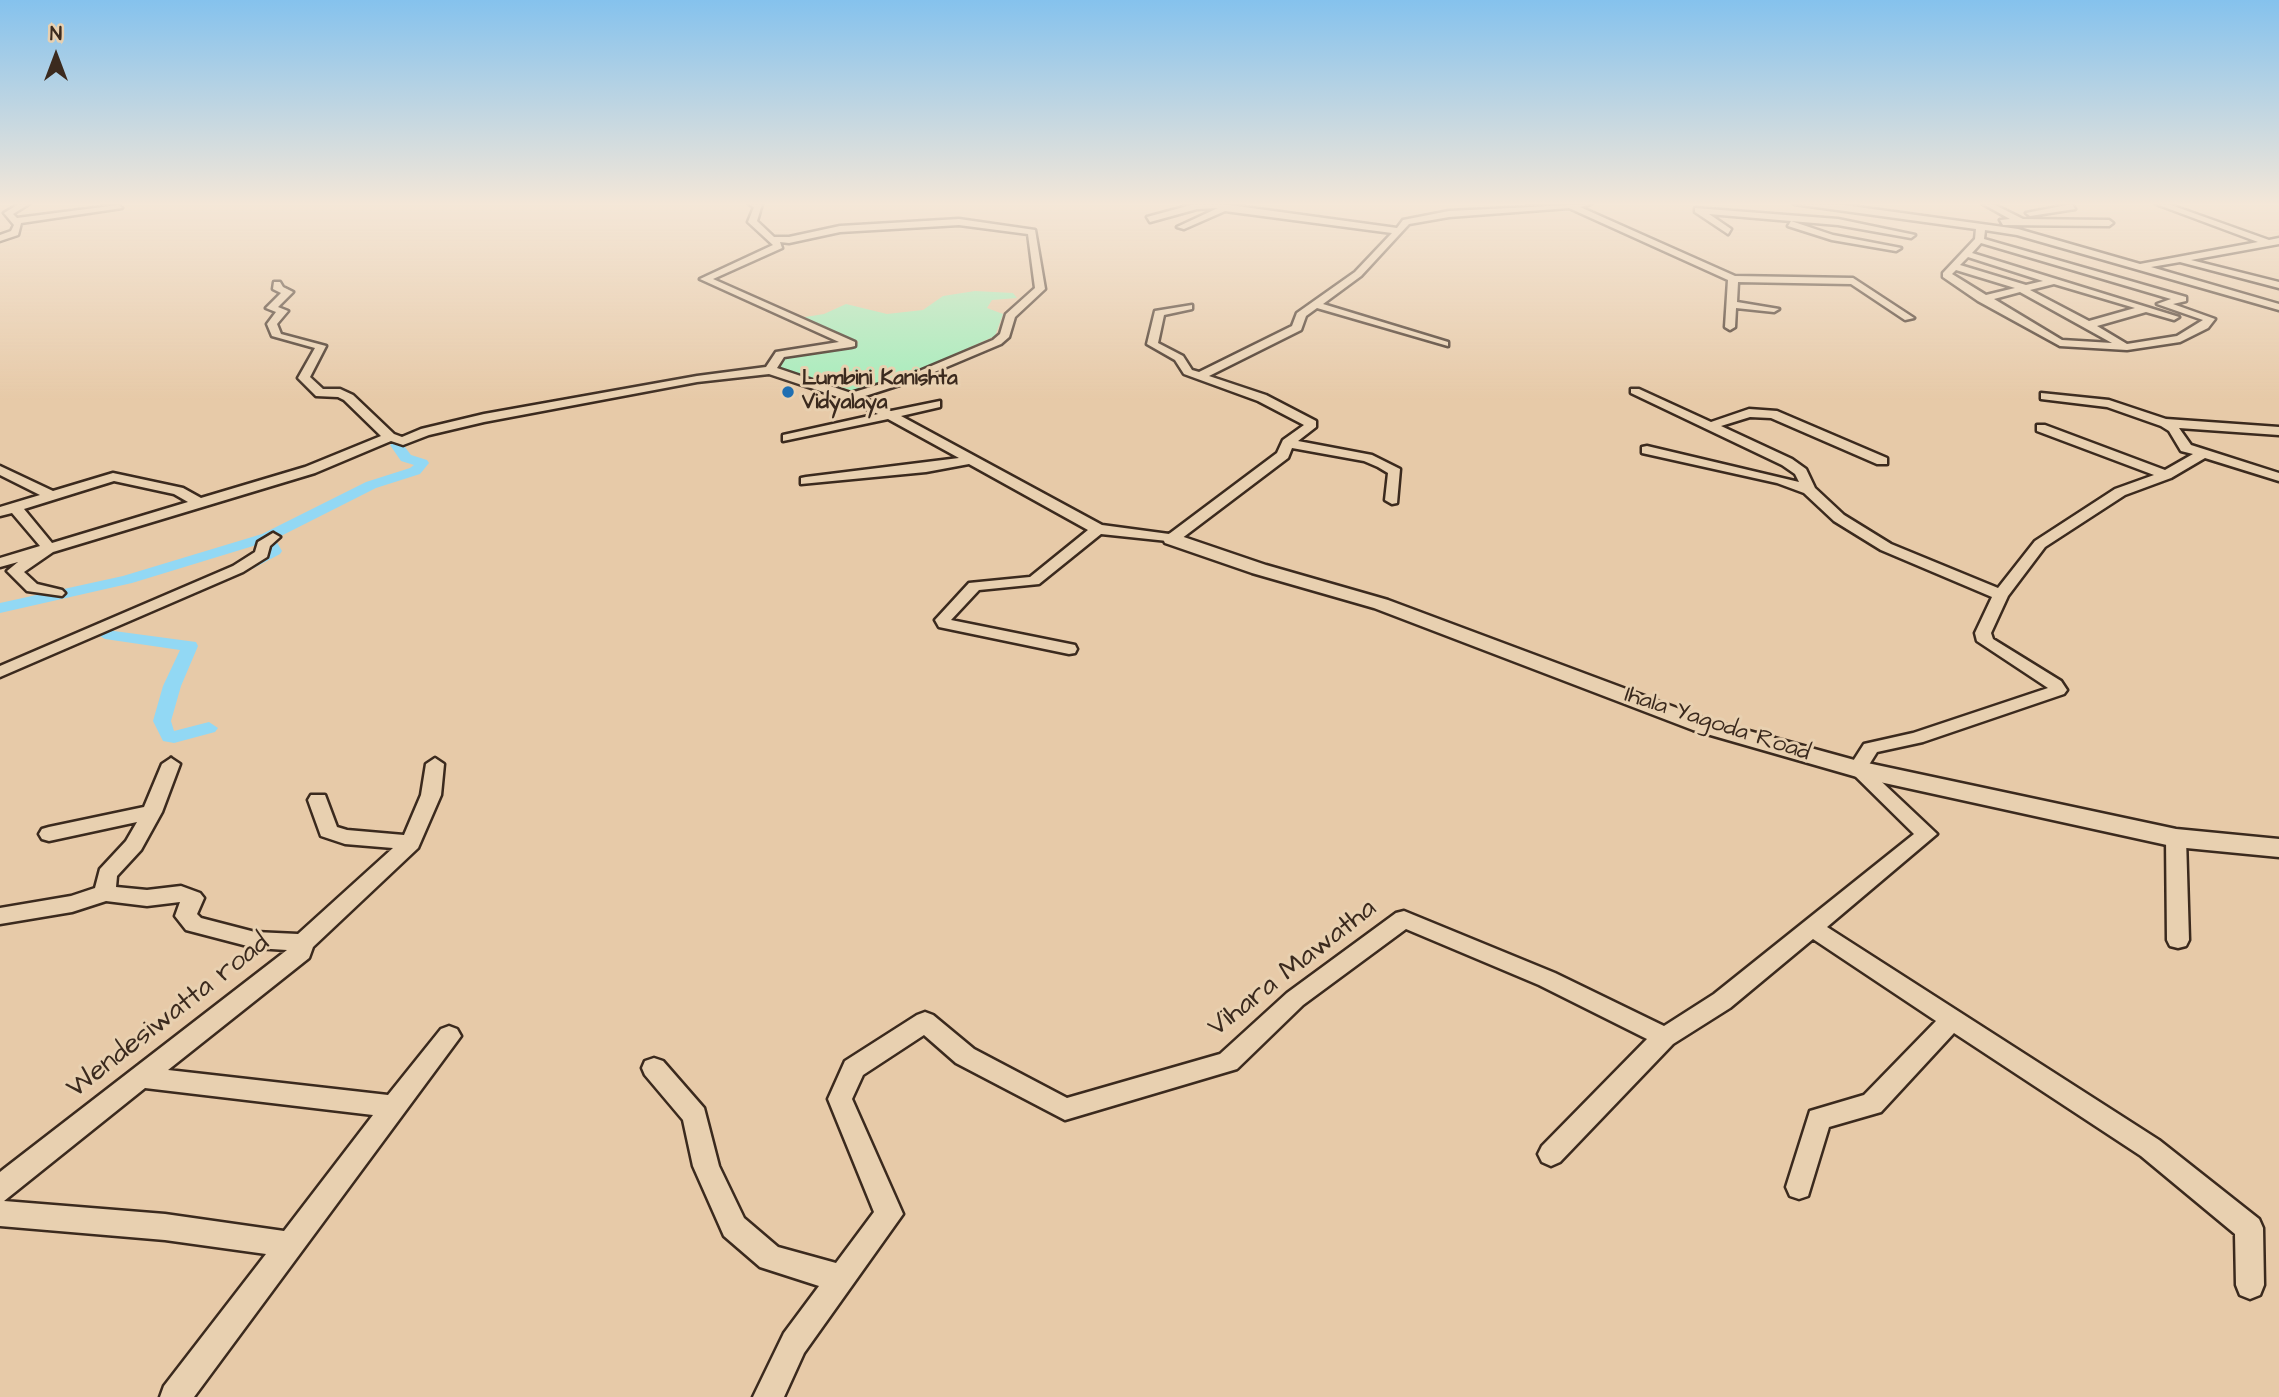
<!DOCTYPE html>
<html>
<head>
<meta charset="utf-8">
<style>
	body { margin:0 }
	#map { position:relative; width:2279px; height:1397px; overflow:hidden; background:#e7caa8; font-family:"Architects Daughter",sans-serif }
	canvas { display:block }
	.north { position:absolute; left:21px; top:21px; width:70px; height:70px; -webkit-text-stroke:5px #e8d0b0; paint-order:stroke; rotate:0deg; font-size:19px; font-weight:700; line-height:28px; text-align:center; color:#3b2a1e }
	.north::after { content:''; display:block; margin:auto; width:24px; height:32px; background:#3b2a1e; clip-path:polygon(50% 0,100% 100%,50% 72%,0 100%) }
</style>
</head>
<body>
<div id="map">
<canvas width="2279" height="1397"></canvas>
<div class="north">N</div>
</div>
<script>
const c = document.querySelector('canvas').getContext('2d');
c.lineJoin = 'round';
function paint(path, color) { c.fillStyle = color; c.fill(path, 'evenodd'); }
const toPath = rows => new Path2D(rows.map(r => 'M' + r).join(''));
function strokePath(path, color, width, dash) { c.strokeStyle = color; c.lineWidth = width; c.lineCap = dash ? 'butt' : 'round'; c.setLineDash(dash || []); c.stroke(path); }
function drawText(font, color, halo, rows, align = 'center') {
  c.font = font + ' "Architects Daughter",sans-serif'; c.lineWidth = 6; c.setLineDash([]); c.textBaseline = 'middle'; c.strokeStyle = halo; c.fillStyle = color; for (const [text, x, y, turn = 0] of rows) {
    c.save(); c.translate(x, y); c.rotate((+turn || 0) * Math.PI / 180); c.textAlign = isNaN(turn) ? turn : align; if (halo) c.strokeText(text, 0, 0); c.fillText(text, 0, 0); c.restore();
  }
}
const green = toPath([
	[975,291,1013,293,1017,298,992,300,987,308,1003,314,995,336,904,377,854,391,780,369,783,358,794,354,843,349,859,342,799,318,824,314,846,304,887,314,923,310,943,296]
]);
const canal = toPath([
	[396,441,401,442,411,455,427,460,429,463,420,474,376,488,275,539,282,551,280,554,252,569,242,569,239,566,267,549,263,543,132,583,0,613,0,603,123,576,262,534,366,482,410,468,414,465,401,461,390,445,396,441],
	[101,627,114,631,196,642,198,646,181,686,171,721,174,731,209,722,218,728,215,732,174,743,163,741,153,721,163,686,180,650,105,639,93,632,101,627]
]);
const minor = toPath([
	[19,204,29,204,13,214,17,218,118,205,122,208,21,223,18,235,0,241,0,235,11,231,14,225,4,213,19,204],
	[749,204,762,204,757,221,774,237,789,237,840,226,959,219,1035,230,1045,289,1015,317,1009,337,1001,344,918,379,862,397,891,411,940,401,940,407,901,416,1102,525,1169,534,1277,453,1283,440,1304,425,1258,401,1184,374,1175,360,1147,344,1155,311,1192,305,1192,309,1164,315,1158,343,1183,356,1192,370,1199,372,1292,326,1297,313,1355,272,1392,233,1225,211,1184,229,1177,227,1218,208,1197,209,1150,222,1147,217,1195,204,1222,204,1397,228,1403,220,1449,211,1591,204,1580,207,1735,276,1853,278,1914,318,1905,320,1851,284,1738,282,1737,302,1779,309,1774,312,1736,308,1735,327,1730,330,1725,327,1728,280,1569,208,1449,217,1409,224,1361,276,1323,304,1448,342,1448,346,1317,308,1306,316,1301,330,1209,376,1266,395,1316,421,1316,427,1298,441,1372,455,1400,469,1397,503,1392,504,1385,500,1388,473,1378,467,1364,461,1292,448,1288,458,1177,542,1101,534,1039,584,979,590,951,620,1075,645,1077,649,1075,653,1069,654,939,627,935,620,969,583,1030,577,1088,530,969,464,926,472,801,484,801,478,806,477,959,458,888,419,783,441,783,435,878,414,847,400,769,374,697,382,484,422,429,435,403,445,391,441,315,473,53,552,24,572,37,584,62,590,65,593,62,596,27,591,7,571,18,562,0,567,0,558,40,546,12,513,0,516,0,507,40,495,0,475,0,466,53,491,113,473,183,488,201,498,305,467,381,436,344,400,338,397,316,396,298,378,315,348,272,336,267,324,276,312,266,308,281,293,273,289,274,282,280,282,283,287,293,292,278,307,288,311,277,324,281,334,326,346,310,377,323,389,340,389,353,395,394,434,402,437,421,429,484,414,697,376,766,367,776,352,839,342,700,279,773,245,748,222,754,207,749,204],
	[959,225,1028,234,1035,288,1006,314,1000,334,993,340,910,375,851,393,777,368,784,357,851,347,855,346,855,342,713,279,782,248,780,242,789,243,840,232,959,225],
	[114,481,174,494,188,502,52,543,24,509,114,481],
	[1794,204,1836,204,2018,229,2140,264,2258,242,2156,204,2168,204,2269,240,2279,238,2279,244,2191,260,2279,282,2279,288,2180,262,2151,267,2279,304,2279,310,2017,235,1985,230,1984,239,2186,297,2186,301,2173,304,2215,319,2208,328,2180,342,2127,350,2060,346,1978,301,1943,277,1943,273,1975,239,1976,229,1794,204],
	[1981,243,2171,299,2157,304,2203,320,2177,336,2127,344,2097,326,2146,312,2174,320,2179,317,1972,253,1981,243],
	[1968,257,2043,281,2026,285,1960,265,1968,257],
	[1956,270,2015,288,1986,295,1952,274,1956,270],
	[2054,284,2135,308,2089,321,2030,290,2054,284],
	[2020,292,2112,343,2062,340,1994,299,2020,292],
	[1983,204,1993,204,2023,219,2109,220,2113,223,2109,226,2003,225,2000,220,2010,219,1983,204],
	[2072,204,2075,209,2030,216,2026,213,2072,204],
	[1695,208,1838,219,1915,235,1911,238,1838,225,1709,214,1731,229,1728,234,1695,212,1695,208],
	[1791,221,1833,235,1901,248,1896,251,1832,240,1788,226,1791,221],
	[1631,389,1639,389,1711,422,1749,409,1777,411,1887,458,1887,464,1877,464,1771,418,1750,417,1721,426,1792,459,1806,469,1815,488,1844,515,1891,544,1998,588,2035,541,2115,489,2154,475,2037,431,2037,425,2045,425,2165,470,2193,454,2181,451,2169,431,2161,426,2107,407,2041,399,2041,393,2109,400,2166,419,2279,427,2279,435,2179,428,2191,445,2279,473,2279,481,2205,458,2171,478,2125,495,2045,547,2008,596,1991,633,1993,639,2061,681,2067,690,2064,694,1923,742,1877,752,1867,768,1937,834,1827,927,2159,1140,2259,1219,2263,1228,2264,1285,2260,1295,2250,1299,2240,1295,2236,1285,2235,1234,2141,1156,1954,1033,1881,1112,1829,1127,1808,1196,1799,1199,1790,1196,1786,1187,1810,1111,1864,1095,1936,1021,1813,939,1730,1008,1673,1044,1560,1162,1551,1166,1542,1162,1538,1154,1542,1146,1647,1039,1539,985,1406,929,1303,1005,1237,1069,1065,1120,956,1063,924,1035,863,1075,852,1099,903,1214,804,1353,784,1397,753,1397,784,1333,819,1286,760,1267,724,1236,693,1166,683,1120,645,1075,642,1068,645,1061,654,1058,663,1061,704,1108,719,1166,744,1218,778,1247,836,1263,874,1212,828,1099,845,1061,917,1015,925,1012,933,1015,974,1049,1067,1098,1220,1054,1287,993,1396,913,1404,911,1555,973,1664,1026,1714,994,1914,834,1848,769,1864,744,1913,733,2048,688,1977,641,1975,633,1992,597,1881,550,1834,521,1804,493,1777,483,1642,453,1642,447,1647,446,1799,482,1795,474,1782,465,1631,393,1631,389],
	[273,533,280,537,270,546,267,557,243,572,0,677,0,666,233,566,255,552,258,542,273,533],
	[171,758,180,764,162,812,141,850,117,876,116,887,147,890,181,886,200,893,204,898,197,914,201,918,255,932,298,934,393,848,345,844,321,836,308,800,311,795,325,795,337,827,347,830,404,835,421,795,426,764,435,758,444,764,441,795,418,848,313,947,309,958,168,1070,388,1095,441,1029,449,1026,457,1029,461,1036,194,1397,160,1397,164,1386,266,1254,165,1240,0,1226,0,1172,5,1168,287,950,255,948,186,930,175,916,180,902,147,906,106,901,72,912,0,924,0,908,71,896,95,888,100,869,126,841,137,822,49,841,42,839,39,834,42,829,49,827,144,807,162,764,171,758],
	[145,1088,373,1115,284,1231,165,1214,4,1201,145,1088],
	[2176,831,2183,833,2186,838,2189,940,2186,946,2178,948,2170,946,2167,940,2166,838,2169,833,2176,831]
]);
const tertiary = toPath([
	[1172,533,1266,565,1388,600,1709,720,1858,761,2176,829,2279,839,2279,857,2176,847,1857,777,1693,730,1374,608,1252,573,1165,543,1163,539,1165,535,1172,533]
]);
const markers = [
	[788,392,7,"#1f6fb2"]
];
const farPoinames = [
	["Lumbini Kanishta",802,380],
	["Vidyalaya",802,404]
];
const streetNames = [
	["Ihala Yagoda Road",1717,725,18]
];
const nearStreetnames = [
	["Vihara Mawatha",1293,969,-38],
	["Wendesiwatta road",169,1017,-38]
];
paint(green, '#a3edbb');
paint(canal, '#92d8f4');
strokePath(minor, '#3b2a1e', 5);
strokePath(tertiary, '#3b2a1e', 5);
paint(minor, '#e8d0b0');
paint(tertiary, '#e8d0b0');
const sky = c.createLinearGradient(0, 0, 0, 400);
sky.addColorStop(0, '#85c2ed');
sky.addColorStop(0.51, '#f4e7d8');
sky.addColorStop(1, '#f4e7d800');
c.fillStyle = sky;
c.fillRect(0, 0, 2279, 400);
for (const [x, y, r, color] of markers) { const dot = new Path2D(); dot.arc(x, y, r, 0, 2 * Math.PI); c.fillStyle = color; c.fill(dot); strokePath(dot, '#e8d0b0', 2.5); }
drawText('bold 21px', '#3b2a1e', '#e8d0b0', farPoinames, 'left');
drawText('24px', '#3b2a1e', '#e8d0b0', streetNames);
drawText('28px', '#3b2a1e', '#e8d0b0', nearStreetnames);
</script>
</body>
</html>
